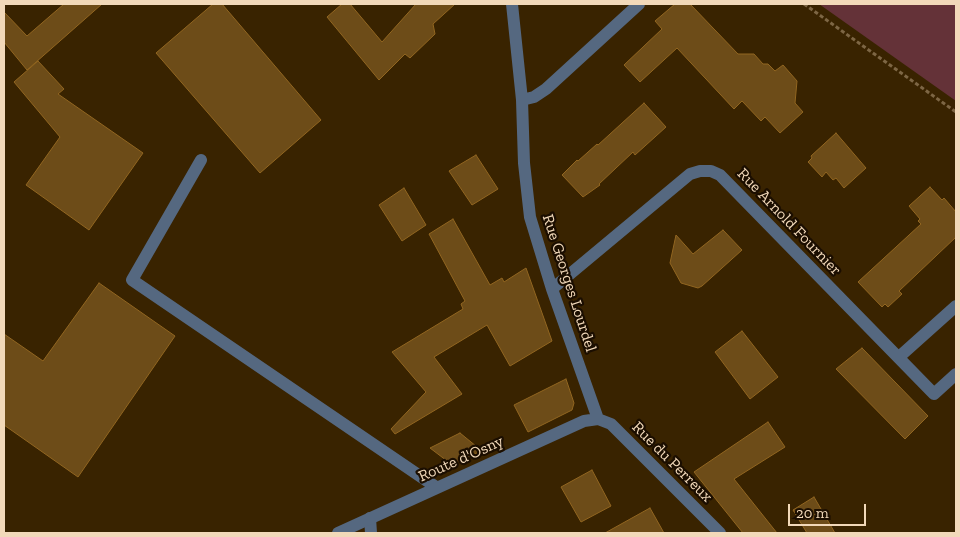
<!DOCTYPE html>
<html>
<head>
<meta charset="utf-8">
<style>
	body { margin:0 }
	#map { position:relative; width:960px; height:537px; overflow:hidden; background:#392300; font-family:"Zilla Slab",serif }
	canvas { display:block }
	.frame { position:absolute; inset:0; border:5px solid #f2d9b9; pointer-events:none }
	.scale { position:absolute; left:788px; top:504px; width:78px; height:22px; box-sizing:border-box; border:2px solid #f2d9b9; border-top:0; padding-left:6px; font-size:15px; line-height:18px; white-space:nowrap; color:#f2d9b9; -webkit-text-stroke:4px #1b0e00; paint-order:stroke }
</style>
</head>
<body>
<div id="map">
<canvas width="960" height="537"></canvas>
<div class="frame"></div>
<div class="scale">20 m</div>
</div>
<script>
const c = document.querySelector('canvas').getContext('2d');
c.lineJoin = 'round';
function paint(path, color) { c.fillStyle = color; c.fill(path, 'evenodd'); }
const toPath = rows => new Path2D(rows.map(r => 'M' + r).join(''));
function strokePath(path, color, width, dash) { c.strokeStyle = color; c.lineWidth = width; c.lineCap = dash ? 'butt' : 'round'; c.setLineDash(dash || []); c.stroke(path); }
function drawText(font, color, halo, rows, align = 'center') {
  c.font = font + ' "Zilla Slab",serif'; c.lineWidth = 4.5; c.setLineDash([]); c.textBaseline = 'middle'; c.strokeStyle = halo; c.fillStyle = color; for (const [text, x, y, turn = 0] of rows) {
    c.save(); c.translate(x, y); c.rotate((+turn || 0) * Math.PI / 180); c.textAlign = isNaN(turn) ? turn : align; if (halo) c.strokeText(text, 0, 0); c.fillText(text, 0, 0); c.restore();
  }
}
const green = toPath([
	[819,4,956,4,956,101]
]);
const building = toPath([
	[64,4,102,4,27,70,4,42,4,12,27,36,64,4],
	[213,4,222,4,321,120,260,173,156,53,213,4],
	[342,4,350,4,382,42,416,4,455,4,433,24,435,34,410,58,405,54,379,80,327,17,342,4],
	[675,4,690,4,738,54,754,54,763,64,768,64,775,71,783,65,797,81,795,103,803,112,780,133,765,117,761,121,742,101,734,109,677,48,640,82,624,65,662,29,655,21,675,4],
	[38,61,64,89,58,94,143,153,89,230,26,185,60,137,14,82,38,61],
	[644,103,666,127,635,155,633,152,599,184,600,185,583,197,562,175,577,160,578,161,597,144,598,145,644,103],
	[836,133,866,168,844,188,836,178,833,180,826,172,822,177,808,162,812,158,811,156,836,133],
	[476,155,498,189,472,205,449,171,476,155],
	[930,187,942,200,944,198,956,212,956,237,899,291,902,294,888,307,885,304,882,307,858,282,921,224,918,221,920,219,909,206,930,187],
	[404,188,426,225,402,241,379,205,404,188],
	[453,219,490,285,502,278,504,282,526,268,552,341,510,366,487,325,434,357,462,394,395,434,391,429,426,392,392,352,463,309,461,304,465,301,429,234,453,219],
	[723,230,742,250,702,286,698,288,681,283,670,263,676,235,693,254,723,230],
	[99,283,175,336,78,477,4,425,4,334,43,361,99,283],
	[742,331,778,377,750,399,715,352,742,331],
	[862,348,928,416,905,439,836,369,862,348],
	[566,379,574,403,572,410,528,432,514,405,566,379],
	[768,422,785,447,734,479,777,533,743,533,694,472,768,422],
	[460,433,482,451,451,464,430,448,460,433],
	[592,470,611,506,581,522,561,487,592,470],
	[814,497,835,533,807,533,793,510,814,497],
	[650,508,664,533,605,533,650,508]
]);
const path = toPath([
	[804,4,956,112]
]);
const service = toPath([
	[201,160,132,280,436,487],
	[370,518,371,533]
]);
const minor = toPath([
	[512,4,522,100,524,163,530,217,552,289,598,419],
	[522,100,534,97,546,89,639,4],
	[552,289,690,174,700,171,711,171,720,175,934,394,956,374],
	[899,357,956,306],
	[338,533,584,421,598,419,611,424,720,533]
]);
const streetNames = [
	["Rue Arnold Fournier",789,222,46],
	["Rue Georges Lourdel",569,283,72],
	["Route d'Osny",461,459,-24],
	["Rue du Perreux",672,462,45]
];
paint(green, '#643238');
paint(building, '#6d4c18');
strokePath(building, '#926620', 1);
strokePath(path, '#7d6644', 3, [4, 2.5]);
strokePath(service, '#556880', 12);
strokePath(minor, '#556880', 12);
drawText('16px', '#f2d9b9', '#1b0e00', streetNames);
</script>
</body>
</html>
